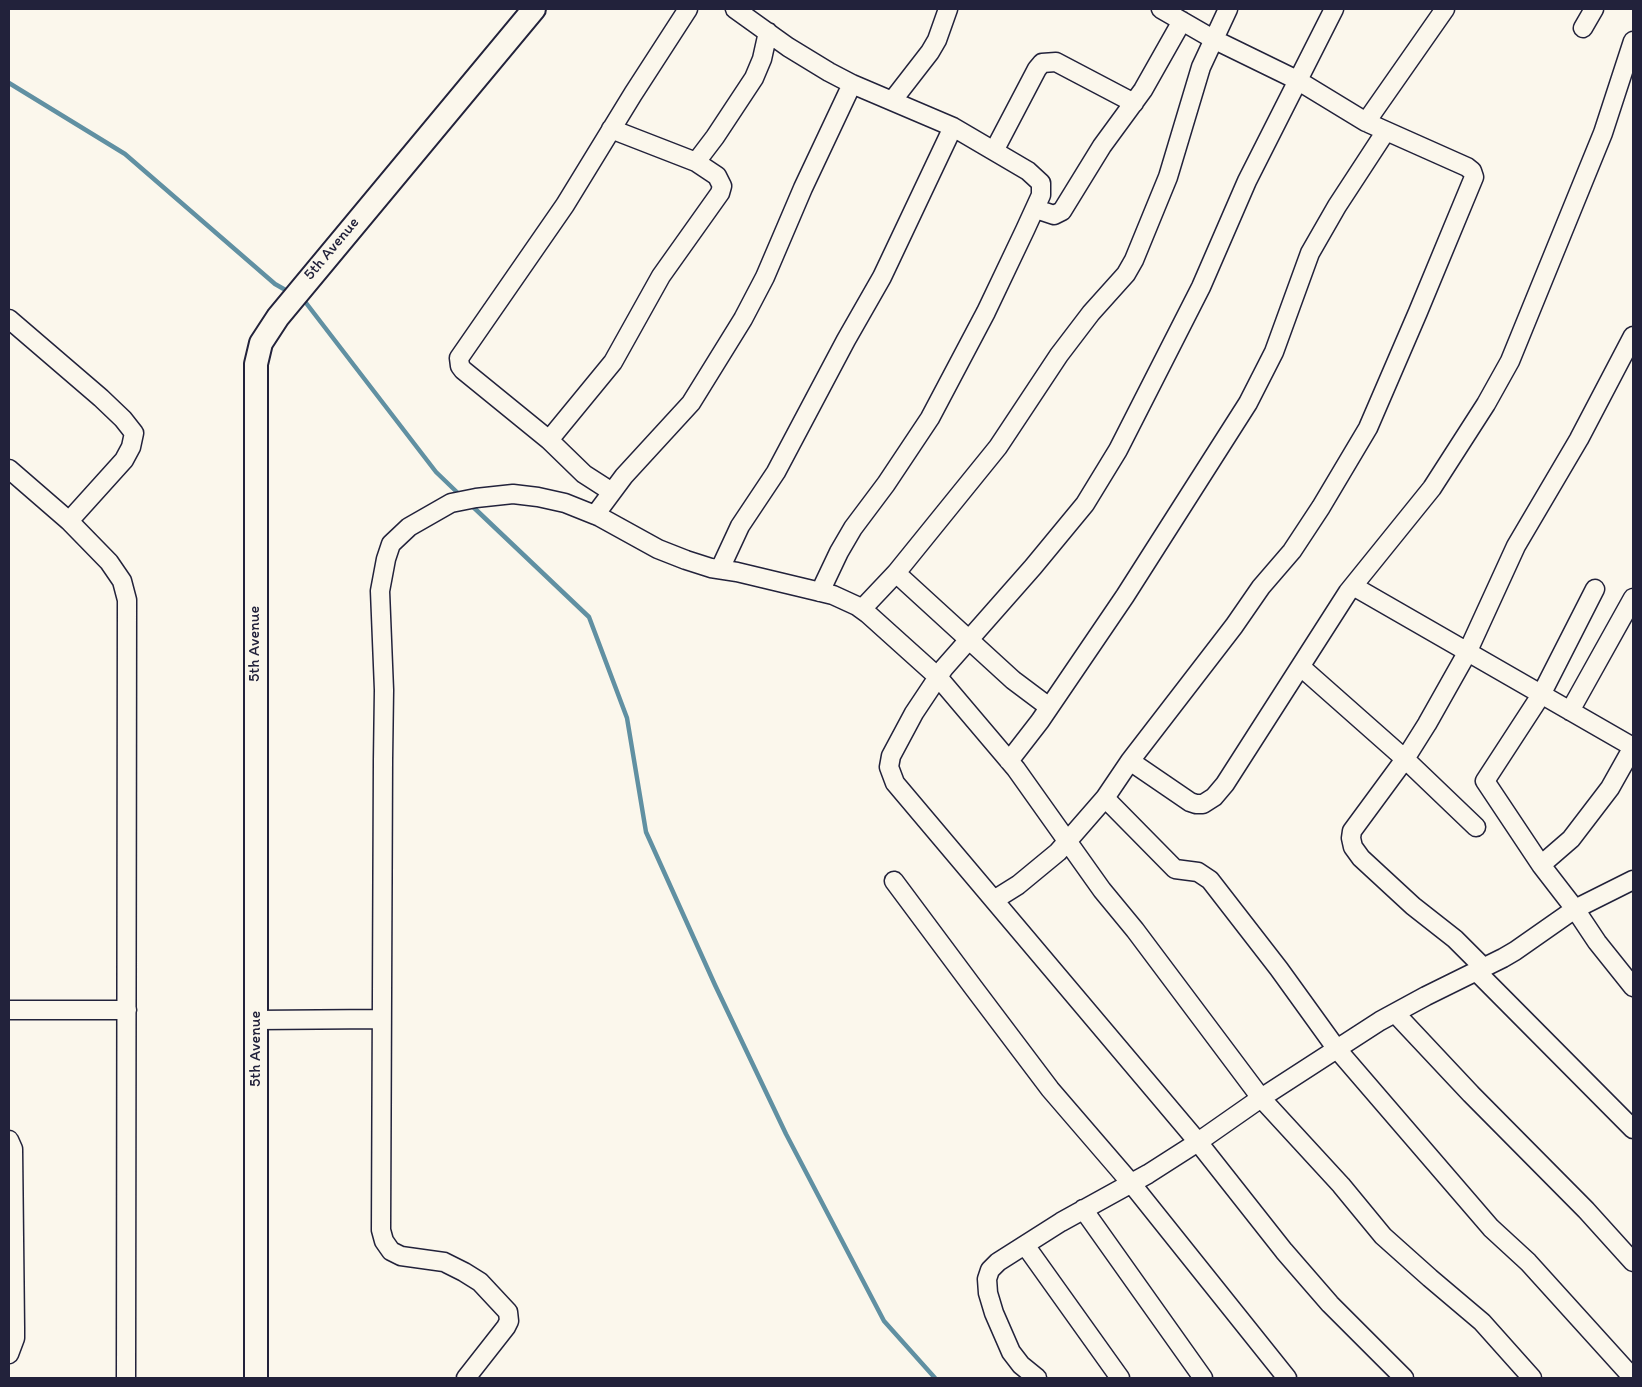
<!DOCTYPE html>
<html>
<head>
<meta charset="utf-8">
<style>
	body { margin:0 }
	#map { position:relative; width:1642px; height:1387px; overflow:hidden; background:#fbf7ec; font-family:Itim,sans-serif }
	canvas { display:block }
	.frame { position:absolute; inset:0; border:10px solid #22223b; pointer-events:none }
</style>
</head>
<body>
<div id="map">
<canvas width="1642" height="1387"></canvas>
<div class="frame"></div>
</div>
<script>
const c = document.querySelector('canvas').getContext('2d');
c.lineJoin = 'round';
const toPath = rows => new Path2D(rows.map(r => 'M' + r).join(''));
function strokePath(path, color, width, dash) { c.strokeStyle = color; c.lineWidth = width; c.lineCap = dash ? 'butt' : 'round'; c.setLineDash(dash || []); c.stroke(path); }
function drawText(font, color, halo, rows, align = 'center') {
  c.font = font + ' Itim,sans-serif'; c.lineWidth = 4; c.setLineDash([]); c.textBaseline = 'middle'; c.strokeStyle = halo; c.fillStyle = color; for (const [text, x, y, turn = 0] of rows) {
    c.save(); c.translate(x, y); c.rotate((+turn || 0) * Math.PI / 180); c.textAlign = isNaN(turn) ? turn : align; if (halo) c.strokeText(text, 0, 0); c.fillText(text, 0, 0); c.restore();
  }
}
const stream = toPath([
	[9,83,125,154,275,284,289,292],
	[303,299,436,472,462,497],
	[470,504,589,617,627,718,646,832,715,985,786,1134,884,1321,935,1378]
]);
const minor = toPath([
	[735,9,788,47,829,72,852,84,953,127,1028,171,1041,183,1041,195,1025,230,986,312,930,418,886,484,853,528,839,552,820,592],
	[1334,9,1247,181,1201,287,1118,450,1085,504,1033,567,944,668,914,713,891,756,889,767,895,783,1198,1142,1284,1251,1330,1304,1404,1378],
	[1583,28,1594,9],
	[892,101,930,52,937,40,948,9],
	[1366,122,1445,9],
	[994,151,1037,69,1042,63,1056,62,1134,103],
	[696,162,715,137,754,78,762,59,768,32],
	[1036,209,1054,215,1062,211,1102,146,1143,90,1182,21],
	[9,319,101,398,123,419,134,433,131,447,124,460,69,521],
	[549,440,613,362,661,276,720,193,722,186,717,176,696,162,611,129],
	[9,469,69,521,109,562,122,581,127,600,126,1378],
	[612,492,584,474,549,440,463,370,460,366,459,358,565,205,633,94,688,9],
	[595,515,624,476,691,403,743,319,765,277,803,188,852,84],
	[720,569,740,526,776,472,846,340,882,277,953,127],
	[896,573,1013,680,1049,707],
	[1353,586,1633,747],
	[1595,589,1541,695,1485,781,1541,865,1575,909,1597,942,1633,987],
	[862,609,896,573,998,447,1059,355,1091,313,1126,274,1134,260,1168,177,1201,67,1228,9],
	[1301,667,1405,759,1476,827],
	[1570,711,1633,598],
	[1009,761,1040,721,1125,596,1248,403,1274,352,1310,253,1337,206,1386,131],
	[1130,761,1190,802,1196,804,1203,804,1214,797,1225,784,1348,592,1432,488,1486,404,1510,361,1603,133,1633,41],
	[1105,798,1175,869,1198,872,1210,880,1279,969,1336,1048,1491,1228,1528,1262,1633,1378],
	[1541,865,1571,839,1610,788,1633,747],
	[894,881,973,987,1050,1089,1131,1183,1287,1378],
	[994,900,1018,885,1058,852,1105,798,1130,761,1234,626,1261,587,1292,551,1321,507,1368,428,1418,312,1474,177,1472,171,1467,167,1366,122,1297,80,1213,39,1161,9],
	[1484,968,1455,939,1413,906,1361,858,1353,847,1351,838,1352,831,1405,759,1427,724,1467,653,1516,546,1579,439,1633,336],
	[1477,972,1633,1129],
	[9,1010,127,1010],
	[1395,1013,1471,1094,1586,1210,1633,1262],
	[256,1020,381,1019],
	[9,1140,13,1149,15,1328,15,1338,9,1354],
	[1083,1209,1203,1378],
	[1025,1245,1120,1378],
	[466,1378,506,1327,509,1321,508,1312,480,1282,464,1272,444,1262,401,1256,391,1251,384,1241,381,1230,383,760,384,690,380,591,386,559,391,544,409,527,451,503,476,498,513,494,538,497,565,503,600,517,658,549,686,560,711,568,737,572,833,595,857,606,868,614,938,677,1016,769,1102,890,1135,930,1261,1098,1341,1185,1383,1236,1430,1278,1482,1322,1532,1378],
	[1037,1378,1021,1365,1011,1352,994,1313,988,1293,987,1279,990,1270,998,1262,1061,1222,1148,1174,1198,1142,1261,1098,1380,1021,1426,996,1503,958,1515,951,1575,909,1633,880]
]);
const tertiary = toPath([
	[256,1378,256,364,261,343,278,317,534,9]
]);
const streetNames = [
	["5th Avenue",332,249,-50],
	["5th Avenue",255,644,-90],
	["5th Avenue",256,1049,-90]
];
strokePath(stream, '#6090a2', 4.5);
strokePath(minor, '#22223b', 21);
strokePath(tertiary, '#22223b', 26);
strokePath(minor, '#fbf7ec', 18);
strokePath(tertiary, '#fbf7ec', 22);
drawText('16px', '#22223b', '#fbf7ec', streetNames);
</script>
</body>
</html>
